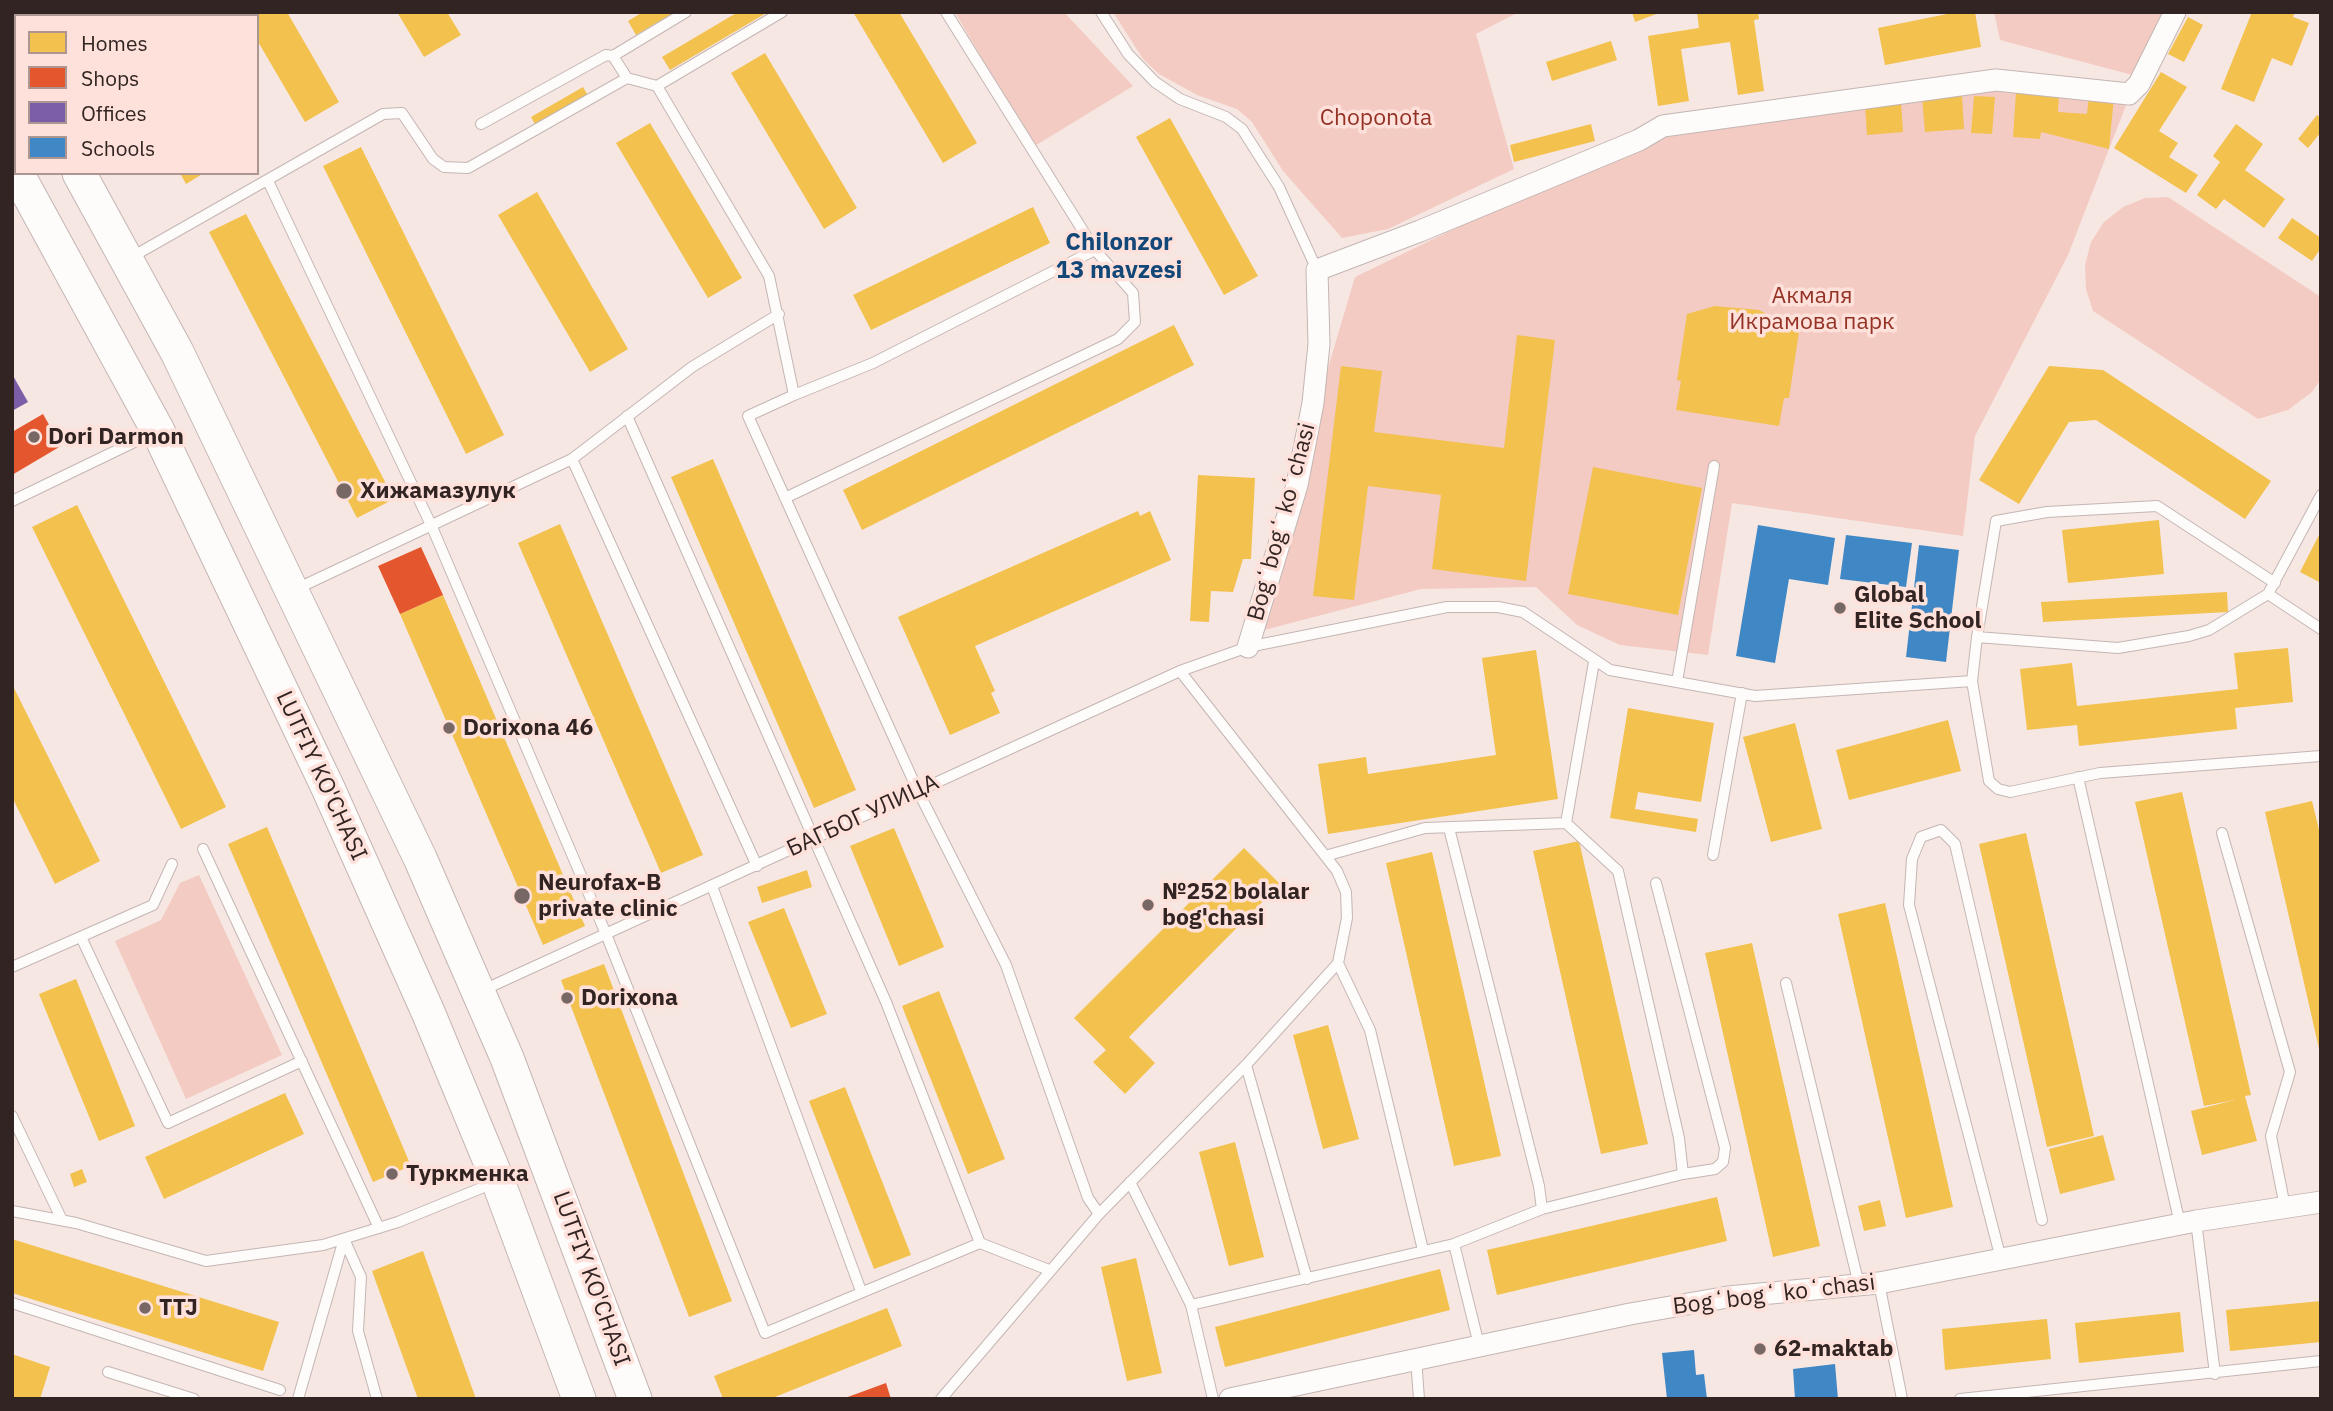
<!DOCTYPE html>
<html>
<head>
<meta charset="utf-8">
<style>
	body { margin:0 }
	#map { position:relative; width:2333px; height:1411px; overflow:hidden; background:#f7e7e3; font-family:"IBM Plex Sans",sans-serif }
	canvas { display:block }
	.frame { position:absolute; inset:0; border:14px solid #322422; pointer-events:none }
	.legend { position:absolute; left:14px; top:14px; width:245px; height:161px; box-sizing:border-box; background:#ffe1db; border:2px solid #ad9591; margin:0; padding:9px 12px; list-style:none; font-size:21px; color:#322422 }
	.legend li { display:flex; align-items:center; gap:14px; height:35px }
	.legend b { width:35px; border:2px solid #ad9591 }
</style>
</head>
<body>
<div id="map">
<canvas width="2333" height="1411"></canvas>
<div class="frame"></div>
<ul class="legend">
<li><b style="height:19px;background:#f2c14e"></b>Homes</li>
<li><b style="height:19px;background:#e4572e"></b>Shops</li>
<li><b style="height:19px;background:#7b5ea7"></b>Offices</li>
<li><b style="height:19px;background:#3f88c5"></b>Schools</li>
</ul>
</div>
<script>
const c = document.querySelector('canvas').getContext('2d');
c.lineJoin = 'round';
function paint(path, color) { c.fillStyle = color; c.fill(path, 'evenodd'); }
const toPath = rows => new Path2D(rows.map(r => 'M' + r).join(''));
function strokePath(path, color, width, dash) { c.strokeStyle = color; c.lineWidth = width; c.lineCap = dash ? 'butt' : 'round'; c.setLineDash(dash || []); c.stroke(path); }
function drawText(font, color, halo, rows, align = 'center') {
  c.font = font + ' "IBM Plex Sans",sans-serif'; c.lineWidth = 7; c.setLineDash([]); c.textBaseline = 'middle'; c.strokeStyle = halo; c.fillStyle = color; for (const [text, x, y, turn = 0] of rows) {
    c.save(); c.translate(x, y); c.rotate((+turn || 0) * Math.PI / 180); c.textAlign = isNaN(turn) ? turn : align; if (halo) c.strokeText(text, 0, 0); c.fillText(text, 0, 0); c.restore();
  }
}
const green = toPath([
	[955,12,1064,12,1133,86,1033,147],
	[1113,12,1519,12,1476,34,1514,169,1388,229,1342,238,1283,171,1252,122,1237,109,1197,95,1159,74,1143,59],
	[1994,12,2167,12,2140,77,2000,40],
	[1991,69,2130,95,2068,255,1975,436,1963,536,1732,503,1708,655,1620,645,1577,625,1536,587,1421,589,1249,634,1355,277,1656,131],
	[2168,197,2321,297,2321,379,2312,392,2288,410,2258,419,2093,311,2086,289,2085,265,2091,242,2104,222,2123,207,2145,198],
	[199,875,282,1055,186,1099,115,941,161,920,180,883]
]);
const homes = toPath([
	[128,12,139,12,141,16,122,16],
	[241,12,287,12,339,102,305,122,257,40,257,16,243,16],
	[397,12,447,12,461,35,424,57],
	[643,12,675,12,636,35,628,21],
	[738,12,768,12,670,70,662,57],
	[853,12,899,12,977,143,943,163],
	[1632,12,1659,12,1659,13,1635,22],
	[1697,12,1758,12,1759,19,1754,20,1764,91,1738,95,1730,42,1681,49,1689,101,1658,106,1648,36,1699,28],
	[1957,12,1975,12,1981,47,1885,65,1878,28],
	[2252,12,2295,12,2293,17,2309,23,2292,66,2272,58,2254,102,2221,89],
	[2188,17,2203,25,2184,62,2168,54],
	[1611,41,1617,60,1552,81,1546,62],
	[765,53,857,208,824,229,731,73],
	[2161,72,2187,87,2159,131,2178,143,2169,157,2198,175,2186,193,2114,148],
	[583,87,590,99,537,128,531,117],
	[2016,92,2059,95,2058,112,2087,114,2089,95,2114,97,2109,149,2041,132,2040,139,2013,137],
	[1962,96,1964,129,1925,132,1922,98],
	[1974,96,1995,97,1992,134,1971,133],
	[1901,102,1903,132,1867,135,1865,105],
	[2317,115,2321,118,2321,132,2308,148,2298,139],
	[1170,118,1258,276,1224,295,1136,137],
	[650,123,742,278,708,298,616,143],
	[1591,124,1595,141,1514,162,1510,145],
	[2236,124,2263,144,2245,170,2285,199,2264,228,2224,199,2216,209,2197,195,2220,162,2213,156],
	[361,147,504,435,466,454,323,166],
	[180,173,204,173,186,184],
	[537,192,628,349,590,372,498,215],
	[1033,207,1050,243,871,330,853,295],
	[246,214,394,499,357,518,209,232],
	[2292,218,2321,238,2321,248,2312,261,2278,238],
	[1715,306,1759,310,1799,332,1789,398,1784,398,1779,426,1676,410,1681,381,1677,380,1687,314],
	[1174,325,1194,365,862,530,843,490],
	[1517,335,1555,340,1526,581,1432,569,1441,495,1368,486,1354,600,1313,596,1341,366,1382,371,1374,432,1504,448],
	[2049,366,2103,370,2271,481,2245,519,2096,420,2069,422,2019,504,1979,480],
	[713,459,856,790,814,808,671,477],
	[1593,467,1702,488,1678,615,1568,594],
	[1198,475,1255,478,1251,559,1243,559,1233,592,1211,591,1209,622,1190,621],
	[77,505,226,807,181,829,32,527],
	[1138,511,1140,516,1150,511,1171,560,975,646,995,691,991,693,1000,713,950,735,898,617],
	[2159,520,2164,574,2068,583,2062,530],
	[560,524,703,855,661,873,518,543],
	[2321,531,2321,583,2300,572],
	[2227,592,2228,612,2043,622,2041,602],
	[443,595,585,926,543,945,400,614],
	[2288,648,2293,702,2235,708,2237,729,2079,746,2077,725,2027,730,2020,669,2072,663,2077,706,2238,689,2234,653],
	[1536,650,1558,799,1328,834,1318,764,1366,757,1368,774,1496,755,1482,658],
	[12,684,100,861,55,884,12,797],
	[1628,708,1714,723,1701,802,1638,792,1635,809,1698,819,1696,832,1610,818],
	[1948,720,1961,771,1849,800,1836,750],
	[1795,723,1822,829,1771,842,1743,737],
	[2182,792,2251,1095,2245,1096,2257,1141,2202,1155,2191,1111,2235,1100,2204,1106,2135,802],
	[2312,801,2321,838,2320,1053,2265,812],
	[267,827,411,1166,373,1182,228,844],
	[894,828,944,947,899,966,850,846],
	[2026,833,2094,1136,2047,1147,1979,844],
	[1579,841,1648,1144,1601,1154,1533,851],
	[1244,848,1280,884,1129,1037,1155,1063,1125,1094,1093,1062,1106,1050,1074,1018],
	[1432,852,1501,1156,1454,1166,1386,863],
	[807,870,812,887,762,903,757,887],
	[1885,903,1953,1207,1906,1218,1838,914],
	[784,908,827,1014,791,1028,748,922],
	[1752,943,1820,1246,1773,1257,1705,953],
	[604,964,732,1301,689,1317,561,980],
	[76,979,135,1126,99,1141,39,994],
	[939,991,1005,1159,968,1174,902,1006],
	[1328,1025,1359,1139,1323,1149,1293,1035],
	[845,1087,911,1255,874,1269,809,1101],
	[285,1093,304,1134,164,1199,145,1157],
	[2103,1135,2115,1180,2060,1194,2049,1149],
	[1235,1142,1264,1257,1229,1266,1199,1152],
	[82,1169,87,1182,74,1187,70,1174],
	[1717,1197,1727,1241,1497,1295,1487,1250],
	[1880,1200,1886,1226,1864,1231,1858,1206],
	[12,1239,279,1322,263,1371,12,1293],
	[423,1251,476,1399,418,1399,372,1271],
	[1136,1258,1162,1373,1127,1381,1101,1267],
	[1440,1269,1450,1310,1225,1367,1215,1327],
	[2321,1301,2321,1342,2230,1351,2226,1310],
	[887,1308,902,1346,770,1399,723,1399,714,1376],
	[2180,1312,2184,1352,2079,1363,2075,1323],
	[2047,1319,2051,1359,1945,1370,1942,1329],
	[12,1354,50,1367,40,1399,12,1399]
]);
const shops = toPath([
	[43,414,61,446,12,475,12,432],
	[421,547,443,595,400,614,378,566],
	[886,1383,891,1399,845,1399,845,1398]
]);
const offices = toPath([
	[12,374,28,402,12,411]
]);
const schools = toPath([
	[1758,525,1835,538,1828,585,1789,579,1775,663,1736,656],
	[1846,535,1912,543,1906,587,1840,579],
	[1919,545,1959,550,1946,662,1906,657],
	[1694,1350,1696,1375,1704,1374,1707,1399,1667,1399,1662,1353],
	[1835,1364,1838,1399,1795,1399,1793,1369]
]);
const lane = toPath([
	[1101,12,1128,54,1155,82,1180,99,1226,117,1242,129,1279,187,1317,270],
	[79,16,85,12],
	[613,56,686,12],
	[657,86,769,276,794,395,748,416,917,789,1006,965,1088,1198,1099,1214],
	[481,124,606,55,613,56,627,78],
	[268,181,432,527,606,934,765,1333,980,1243,1049,1270],
	[130,258,383,114,402,113,433,159,444,167,468,168,627,78,657,86,782,12],
	[794,395,873,363,1095,250],
	[627,416,886,1002,980,1243],
	[572,459,757,866],
	[2321,495,2268,594,2209,630,2189,636,2118,648,1977,637,1972,681,1989,781,1998,789,2010,792,2100,773,2321,756],
	[785,498,1118,339,1135,322,1133,293,1095,250,946,12],
	[12,501,155,432],
	[294,590,572,459,692,367,779,314],
	[2268,594,2321,629],
	[1977,637,1996,521,2047,512,2157,506,2275,583],
	[1677,682,1714,466],
	[2078,777,2180,1224],
	[1449,828,1539,1186,1542,1209,1454,1244,1479,1345],
	[2222,833,2290,1072,2271,1136,2285,1207],
	[203,849,379,1228],
	[1713,855,1742,693],
	[1325,856,1425,828,1566,823,1594,662],
	[1656,883,1725,1148,1723,1162,1715,1169,1683,1174],
	[712,886,861,1291],
	[81,937,168,1123,302,1061],
	[1338,963,1370,1030,1423,1250],
	[12,967,153,905,172,864],
	[1786,983,1859,1285],
	[481,991,1180,671,1248,647,1447,607,1498,607,1523,612,1610,670,1755,696,1972,681],
	[1246,1065,1307,1279],
	[12,1116,62,1220],
	[1130,1182,1191,1305,1213,1399],
	[1542,1209,1683,1174,1679,1138,1618,871,1566,823],
	[12,1211,76,1223,206,1261,323,1245,398,1222,496,1182],
	[2196,1221,2215,1374],
	[344,1239,361,1277,358,1331,377,1399],
	[2001,1259,1909,905,1912,859,1921,837,1941,830,1955,844,2042,1220],
	[1879,1283,1902,1399],
	[12,1303,280,1390],
	[1191,1305,1454,1244],
	[1416,1358,1419,1399],
	[108,1372,194,1399],
	[298,1399,344,1239],
	[941,1399,1099,1214,1246,1065,1338,963,1347,918,1346,892,1337,871,1180,671],
	[1960,1399,2321,1361]
]);
const street = toPath([
	[1248,647,1297,485,1313,403,1319,344,1317,270,1420,231,1639,140,1663,126,1996,80,2129,94,2139,84,2175,12],
	[1230,1399,1630,1314,1728,1297,1879,1283,2196,1221,2321,1202]
]);
const primary = toPath([
	[12,54,16,61],
	[17,173,158,431,328,788,428,1012,498,1181,579,1399],
	[79,173,177,352,420,858,507,1058,635,1399]
]);
const markers = [
	[34,437,7,"#776866"],
	[344,491,9,"#776866"],
	[1840,608,7,"#776866"],
	[449,728,7,"#776866"],
	[522,896,9,"#776866"],
	[1148,905,7,"#776866"],
	[567,998,7,"#776866"],
	[392,1174,7,"#776866"],
	[145,1308,7,"#776866"],
	[1760,1349,7,"#776866"]
];
const parkNames = [
	["Choponota",1376,118],
	["Акмаля",1812,296],
	["Икрамова парк",1812,322]
];
const poiNames = [
	["Dori Darmon",48,437],
	["Хижамазулук",360,491],
	["Global",1854,595],
	["Elite School",1854,621],
	["Dorixona 46",463,728],
	["Neurofax-B",538,883],
	["private clinic",538,909],
	["№252 bolalar",1162,892],
	["bog'chasi",1162,918],
	["Dorixona",581,998],
	["Туркменка",406,1174],
	["TTJ",159,1308],
	["62-maktab",1774,1349]
];
const streetNames = [
	["Bogʻbogʻ koʻchasi",1282,522,-75],
	["LUTFIY KO'CHASI",321,776,65],
	["БАГБОГ УЛИЦА",863,816,-25],
	["LUTFIY KO'CHASI",591,1279,70],
	["Bogʻbogʻ koʻchasi",1774,1295,-7]
];
const neighbourhoodNames = [
	["Chilonzor",1119,243],
	["13 mavzesi",1119,271]
];
paint(green, '#f3cbc3');
paint(homes, '#f2c14e');
paint(shops, '#e4572e');
paint(offices, '#7b5ea7');
paint(schools, '#3f88c5');
strokePath(lane, '#c3b6b3', 12);
strokePath(street, '#c3b6b3', 23);
strokePath(primary, '#c3b6b3', 35);
strokePath(lane, '#fefbfb', 10);
strokePath(street, '#fefbfb', 21);
strokePath(primary, '#fefbfb', 33);
for (const [x, y, r, color] of markers) { const dot = new Path2D(); dot.arc(x, y, r, 0, 2 * Math.PI); c.fillStyle = color; c.fill(dot); strokePath(dot, '#ffe1db', 2.5); }
drawText('23px', '#943325', '#ffe1db', parkNames);
drawText('bold 23px', '#322422', '#ffe1db', poiNames, 'left');
drawText('23px', '#322422', '#ffe1db', streetNames);
drawText('bold 24px', '#124778', '#ffe1db', neighbourhoodNames);
</script>
</body>
</html>
